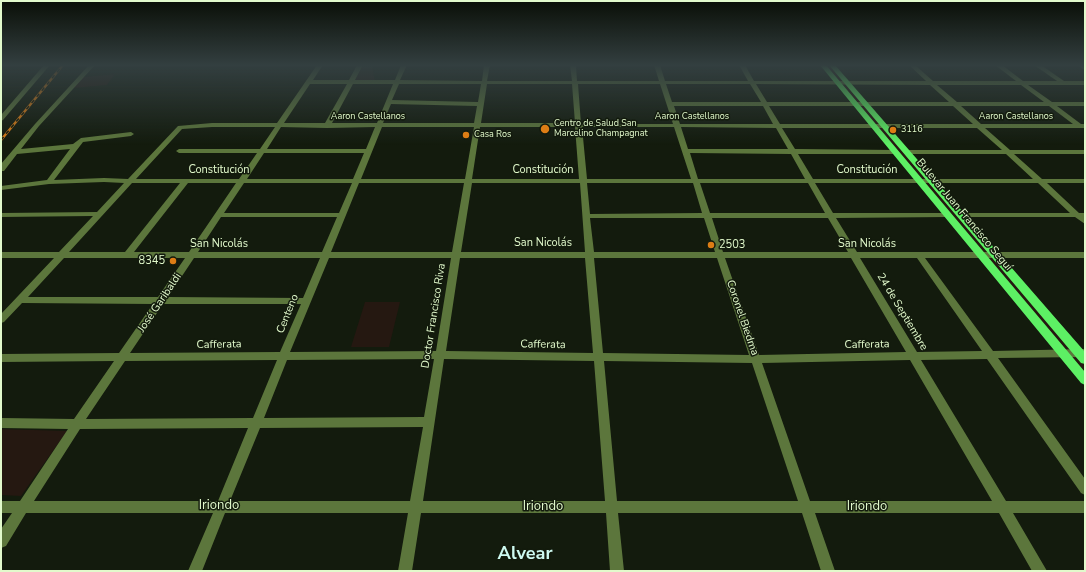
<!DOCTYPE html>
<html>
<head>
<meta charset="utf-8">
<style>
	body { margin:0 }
	#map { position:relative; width:1086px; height:572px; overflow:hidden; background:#131b0d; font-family:"Nunito Sans",sans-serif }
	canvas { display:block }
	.frame { position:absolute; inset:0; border:2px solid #e2facc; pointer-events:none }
</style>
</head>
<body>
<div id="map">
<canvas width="1086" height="572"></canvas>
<div class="frame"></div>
</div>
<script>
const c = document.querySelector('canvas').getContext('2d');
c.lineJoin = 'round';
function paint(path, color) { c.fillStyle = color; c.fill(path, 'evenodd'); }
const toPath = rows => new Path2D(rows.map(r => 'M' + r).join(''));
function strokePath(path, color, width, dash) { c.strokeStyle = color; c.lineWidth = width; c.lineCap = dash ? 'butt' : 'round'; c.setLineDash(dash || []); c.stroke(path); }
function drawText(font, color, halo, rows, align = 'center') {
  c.font = font + ' "Nunito Sans",sans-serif'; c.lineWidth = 3; c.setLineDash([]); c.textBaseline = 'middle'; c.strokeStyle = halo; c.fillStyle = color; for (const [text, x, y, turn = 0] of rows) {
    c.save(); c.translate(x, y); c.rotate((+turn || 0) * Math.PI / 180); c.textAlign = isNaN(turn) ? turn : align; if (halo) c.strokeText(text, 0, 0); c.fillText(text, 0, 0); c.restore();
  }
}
const green = toPath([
	[363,65,372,65,375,82,355,80],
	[823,65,832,65,1085,360,1085,380],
	[115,74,107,85,73,88,83,77],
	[365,302,400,302,389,347,351,347],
	[1,429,67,431,21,496,1,495]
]);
const minor = toPath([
	[44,65,50,65,3,120,1,121,1,115,44,65],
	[89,65,95,65,39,126,21,149,73,144,81,138,131,132,134,134,131,136,83,142,54,180,104,178,128,179,178,126,212,123,277,123,317,65,323,65,313,80,349,80,357,65,363,65,355,80,395,80,401,65,407,65,400,80,482,81,484,65,490,65,487,81,572,81,570,65,576,65,577,81,659,81,654,65,660,65,665,81,748,81,739,65,745,65,754,81,926,81,909,65,915,65,933,81,1016,81,995,65,1002,65,1023,81,1057,81,1034,65,1041,65,1064,81,1085,81,1085,85,1028,85,1052,102,1085,102,1085,106,1057,106,1081,124,1085,124,1085,128,985,128,1010,150,1085,150,1085,154,1014,154,1042,179,1085,179,1085,183,1047,183,1079,213,1084,213,1085,224,1075,217,960,217,956,215,960,213,1070,213,1038,183,815,183,833,213,947,213,951,215,947,217,836,218,857,252,1085,252,1085,258,925,258,993,351,1085,349,1085,357,998,358,1085,479,1085,495,1081,493,987,359,921,360,1006,501,1085,501,1085,513,1013,513,1047,571,1032,571,999,513,815,513,835,571,821,571,802,513,618,513,624,571,610,571,606,513,421,513,412,571,398,571,408,513,225,513,202,571,188,571,213,513,26,513,6,546,1,548,1,529,12,513,1,513,1,501,20,501,68,429,1,428,1,418,74,419,114,361,1,362,1,354,119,353,153,304,22,303,4,322,1,323,1,314,54,258,1,258,1,252,59,252,93,216,1,217,1,213,97,212,124,183,104,182,49,184,1,190,1,186,47,180,70,149,17,154,4,171,1,171,1,164,35,124,89,65],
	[310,84,347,84,325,123,284,123,310,84],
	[353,84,393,84,377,123,332,123,353,84],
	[399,84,481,84,478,102,392,100,399,84],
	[487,84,572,84,575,123,481,123,487,84],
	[578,84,660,84,673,124,581,124,578,84],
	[666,84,750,84,761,102,672,102,666,84],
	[756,84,930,85,949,102,767,102,756,84],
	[937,85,1021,85,1044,102,957,102,937,85],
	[391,104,477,106,474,123,383,123,391,104],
	[674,106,763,106,773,124,680,124,674,106],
	[769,106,953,106,973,124,780,124,769,106],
	[961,106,1049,106,1073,124,981,124,961,106],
	[212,127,275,127,260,149,179,149,176,151,179,153,257,153,239,179,136,179,182,129,212,127],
	[281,127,327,128,375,127,366,149,267,149,281,127],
	[382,127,474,127,465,179,361,179,382,127],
	[480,127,575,127,579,179,472,179,480,127],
	[582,127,674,127,691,179,587,179,582,127],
	[681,127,776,128,788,149,688,149,681,127],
	[782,128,977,128,1002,150,906,150,903,152,906,154,1006,154,1033,179,813,179,798,154,895,154,898,152,895,150,795,149,782,128],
	[264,153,364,153,353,179,247,179,264,153],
	[690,153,791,154,805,179,698,179,690,153],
	[132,183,180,183,125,252,69,252,132,183],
	[188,183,236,183,189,252,134,252,188,183],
	[244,183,352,183,339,213,224,213,244,183],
	[359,183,464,183,452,252,331,252,359,183],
	[472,183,580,183,585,252,461,252,472,183],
	[587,183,693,183,702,213,590,214,587,183],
	[700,183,808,183,825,213,710,213,700,183],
	[221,217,337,217,322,252,198,252,221,217],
	[590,218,704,218,715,252,594,252,590,218],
	[712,218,828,218,848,252,723,252,712,218],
	[64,258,185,258,158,297,28,297,64,258],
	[194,258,320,258,303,298,168,297,194,258],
	[329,258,451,258,436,351,290,352,329,258],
	[460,258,585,258,593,353,446,351,460,258],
	[594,258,717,258,749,355,603,353,594,258],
	[725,258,851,258,906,352,759,355,725,258],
	[860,258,917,258,982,351,917,352,860,258],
	[163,304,301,304,280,352,130,353,163,304],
	[434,359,424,417,264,418,287,360,434,359],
	[444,359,594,361,605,501,423,501,444,359],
	[277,360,253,418,86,419,125,361,277,360],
	[910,360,992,501,810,501,762,363,910,360],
	[604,361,752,363,798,501,617,501,604,361],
	[423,427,410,501,230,501,260,428,423,427],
	[248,428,218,501,34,501,80,429,248,428],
	[1078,65,1085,65,1085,70,1083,69,1078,65]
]);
const major = toPath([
	[820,65,826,65,1085,372,1085,385,1081,383,820,65],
	[829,65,835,65,1085,352,1085,364,1081,363,829,65]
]);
const rail = toPath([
	[1,140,63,65]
]);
const markers = [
	[545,129,5,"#dd7d15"],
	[893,130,4,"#dd7d15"],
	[466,135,4,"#dd7d15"],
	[711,245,4,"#dd7d15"],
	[173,261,4,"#dd7d15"]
];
const farStreetnames = [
	["Aaron Castellanos",368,117],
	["Aaron Castellanos",692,117],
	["Aaron Castellanos",1016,117]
];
const farPoinames = [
	["Centro de Salud San",554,124],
	["Marcelino Champagnat",554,134],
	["3116",901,130],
	["Casa Ros",474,135]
];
const streetNames = [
	["Constitución",219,170],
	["Constitución",543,170],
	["Constitución",867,170],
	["Bulevar Juan Francisco Seguí",964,215,50],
	["San Nicolás",543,243],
	["San Nicolás",219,244],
	["San Nicolás",867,244],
	["José Garibaldi",160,303,-56],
	["24 de Septiembre",902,312,59],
	["Centeno",288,314,-68],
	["Doctor Francisco Riva",434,316,-81],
	["Coronel Biedma",742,318,71],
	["Cafferata",219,345,-1],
	["Cafferata",543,345,1],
	["Cafferata",867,345,-1]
];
const poiNames = [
	["2503",719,245],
	["8345",165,261,"right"]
];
const nearStreetnames = [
	["Iriondo",219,506],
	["Iriondo",543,507],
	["Iriondo",867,507]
];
const nearDistrictnames = [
	["Alvear",525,555]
];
paint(green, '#251811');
paint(minor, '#5c763c');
paint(major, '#5df064');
strokePath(rail, '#dd7d15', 2.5);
strokePath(rail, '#131b0d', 1.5, [4]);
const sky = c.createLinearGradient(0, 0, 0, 145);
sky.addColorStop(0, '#0a0f07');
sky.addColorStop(0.45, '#333f40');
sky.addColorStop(1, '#333f4000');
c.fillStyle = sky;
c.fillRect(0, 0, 1086, 145);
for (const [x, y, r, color] of markers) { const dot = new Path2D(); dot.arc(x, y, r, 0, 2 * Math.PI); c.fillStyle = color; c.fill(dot); strokePath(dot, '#131b0d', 1.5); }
drawText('9px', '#e2facc', '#131b0d', farStreetnames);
drawText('9px', '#e2facc', '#131b0d', farPoinames, 'left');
drawText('11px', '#e2facc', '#131b0d', streetNames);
drawText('11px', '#e2facc', '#131b0d', poiNames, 'left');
drawText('13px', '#e2facc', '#131b0d', nearStreetnames);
drawText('bold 18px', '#cefaf1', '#131b0d', nearDistrictnames);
</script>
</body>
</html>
